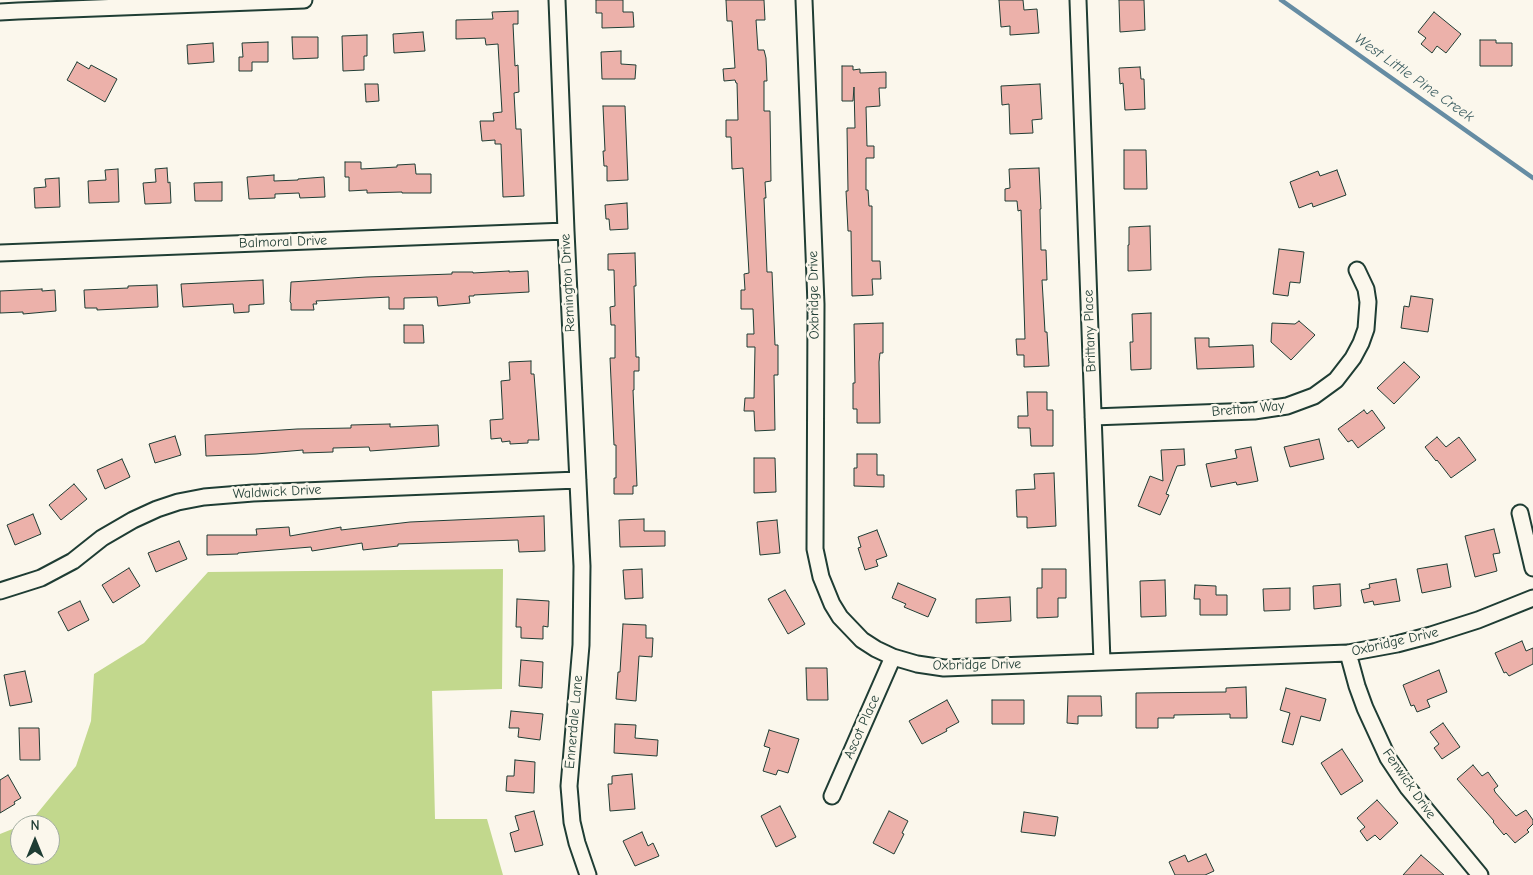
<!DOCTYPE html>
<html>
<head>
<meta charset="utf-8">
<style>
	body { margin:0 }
	#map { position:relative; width:1533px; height:875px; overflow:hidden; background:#fbf7ec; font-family:"Comic Neue",sans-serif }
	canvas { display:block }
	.north { position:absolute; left:10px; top:815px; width:50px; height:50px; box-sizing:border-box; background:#fbf7ec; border:1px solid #a3ada2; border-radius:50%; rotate:0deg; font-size:14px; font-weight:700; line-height:20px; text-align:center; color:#1f3d34 }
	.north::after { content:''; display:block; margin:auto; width:18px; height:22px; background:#1f3d34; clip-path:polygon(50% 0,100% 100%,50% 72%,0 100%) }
</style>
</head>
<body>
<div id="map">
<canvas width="1533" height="875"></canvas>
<div class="north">N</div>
</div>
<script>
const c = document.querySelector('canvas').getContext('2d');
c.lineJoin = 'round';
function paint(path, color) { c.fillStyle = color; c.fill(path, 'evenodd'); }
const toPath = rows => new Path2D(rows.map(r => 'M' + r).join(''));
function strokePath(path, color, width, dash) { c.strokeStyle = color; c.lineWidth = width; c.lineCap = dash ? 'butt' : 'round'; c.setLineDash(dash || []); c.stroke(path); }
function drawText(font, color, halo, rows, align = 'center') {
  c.font = font + ' "Comic Neue",sans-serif'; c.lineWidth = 5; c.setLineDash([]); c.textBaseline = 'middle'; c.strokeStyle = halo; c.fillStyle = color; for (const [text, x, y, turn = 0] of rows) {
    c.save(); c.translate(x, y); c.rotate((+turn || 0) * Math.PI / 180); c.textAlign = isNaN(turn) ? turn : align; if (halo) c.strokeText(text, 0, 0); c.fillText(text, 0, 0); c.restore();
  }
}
const green = toPath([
	[503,569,502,689,432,691,435,819,487,819,503,875,0,875,0,834,20,826,20,855,50,855,50,825,21,825,31,821,76,766,91,721,94,674,144,643,208,572]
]);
const stream = toPath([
	[1281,0,1533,178]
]);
const building = toPath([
	[596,0,623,0,623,12,633,12,634,27,602,28,602,13,596,13,596,0],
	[726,0,764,0,765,20,756,20,758,50,764,50,766,58,767,81,764,81,764,111,770,111,771,181,765,182,766,198,764,198,767,272,772,272,775,345,778,345,778,375,774,375,775,430,755,431,754,411,744,411,745,398,754,398,755,347,747,347,747,334,754,334,753,309,741,309,741,290,745,290,744,274,749,273,743,168,732,169,731,137,726,137,726,120,738,120,737,83,736,83,735,80,724,81,723,69,735,68,732,21,727,21,726,0],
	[999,0,1023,0,1024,10,1037,9,1039,33,1010,35,1010,26,1001,27,999,0],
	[1119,0,1144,0,1145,30,1120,32,1119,0],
	[518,11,518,24,513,24,515,66,518,65,519,92,514,93,516,129,521,129,524,196,503,197,501,144,495,144,495,140,482,141,480,121,494,121,493,113,502,112,498,44,486,45,485,38,456,39,456,20,493,19,492,12,518,11],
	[1434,12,1461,34,1446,53,1437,46,1432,53,1421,44,1426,38,1418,32,1434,12],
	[423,32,425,51,394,53,393,34,423,32],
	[367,35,367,56,364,56,364,70,343,71,342,36,367,35],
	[292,37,318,37,318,58,293,59,292,37],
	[1480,40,1496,40,1496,43,1512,43,1512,66,1480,66,1480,40],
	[268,42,268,62,252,62,252,71,239,71,239,57,243,57,242,43,268,42],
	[213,43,214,62,188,64,187,45,213,43],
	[621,51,621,64,636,65,635,79,602,79,601,52,621,51],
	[77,62,89,69,91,65,117,79,105,102,67,80,77,62],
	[842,66,853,66,853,70,860,69,860,73,886,72,886,88,879,88,880,106,866,107,867,146,874,146,874,158,866,158,866,190,868,190,869,206,872,206,872,261,880,261,881,279,872,279,873,295,852,296,851,231,848,231,846,191,848,191,847,128,855,128,854,87,853,101,842,101,842,66],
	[1140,67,1141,79,1144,79,1145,109,1125,110,1123,83,1120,84,1119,68,1140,67],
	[365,84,378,84,379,101,366,102,365,84],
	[1040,84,1042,119,1032,120,1033,133,1010,134,1009,104,1002,105,1001,86,1040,84],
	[603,106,625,106,628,180,607,181,607,166,604,166,603,151,605,151,603,106],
	[1124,150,1146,150,1147,189,1124,189,1124,150],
	[345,162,361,162,361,169,397,167,397,165,415,164,416,174,431,174,431,193,402,193,402,192,367,193,367,190,349,191,349,177,345,177,345,162],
	[167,168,168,183,170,182,171,203,145,204,143,183,156,182,155,169,167,168],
	[1039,168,1041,209,1040,209,1041,250,1046,250,1047,280,1042,280,1044,314,1045,332,1047,332,1049,366,1024,367,1024,355,1017,355,1016,339,1025,339,1021,210,1018,211,1017,201,1005,201,1005,189,1010,188,1009,169,1039,168],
	[118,169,119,202,89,203,88,181,106,180,105,170,118,169],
	[1337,170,1346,195,1313,207,1312,203,1299,208,1290,182,1318,171,1320,176,1337,170],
	[274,175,274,181,298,180,298,179,324,177,325,197,300,198,299,193,275,194,275,198,249,199,247,177,274,175],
	[59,178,60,207,35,208,34,188,46,187,45,179,59,178],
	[222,182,222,201,195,201,194,183,222,182],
	[627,203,628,229,610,230,609,219,606,219,605,205,627,203],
	[1150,226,1151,270,1128,271,1128,245,1129,245,1129,227,1150,226],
	[1279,249,1304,252,1300,283,1290,282,1288,296,1273,294,1279,249],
	[635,253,636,286,634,286,636,357,639,357,639,371,634,371,634,390,633,390,637,486,633,486,633,494,614,494,614,478,616,478,616,445,614,445,610,358,615,358,615,325,611,325,610,307,615,306,614,270,608,270,608,254,635,253],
	[509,271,509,272,528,271,529,292,474,295,474,296,469,296,470,303,438,306,437,297,404,298,404,309,389,309,389,297,316,301,317,304,313,304,314,310,291,310,291,303,290,302,291,282,366,277,452,274,452,272,473,272,473,273,509,271],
	[263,280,264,304,249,305,249,312,234,313,233,304,183,307,181,284,263,280],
	[157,285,158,307,97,310,97,308,85,308,84,290,128,288,128,286,157,285],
	[42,289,42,291,55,290,56,311,23,314,23,312,0,313,0,291,42,289],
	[1411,296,1433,299,1428,332,1401,328,1404,306,1409,307,1411,296],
	[1151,313,1151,369,1131,370,1130,342,1133,342,1132,314,1151,313],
	[1299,321,1315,335,1291,360,1271,342,1272,323,1295,324,1299,321],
	[883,323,883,353,880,353,879,362,880,423,857,423,857,409,853,409,853,383,855,383,854,324,883,323],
	[404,325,423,325,424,343,404,343,404,325],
	[1195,338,1209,338,1209,347,1253,345,1254,367,1197,369,1195,338],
	[531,361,531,374,534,374,539,440,528,440,528,443,510,444,510,441,502,442,501,438,491,439,490,420,503,419,501,381,510,380,509,362,531,361],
	[1404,362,1420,377,1394,404,1377,388,1404,362],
	[1027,392,1047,392,1047,410,1053,410,1053,446,1031,446,1030,428,1018,428,1018,416,1028,416,1027,392],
	[1364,410,1367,414,1372,410,1385,428,1358,448,1352,440,1348,442,1338,429,1364,410],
	[390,424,390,427,438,425,439,446,370,451,369,447,333,448,333,452,303,453,303,450,256,454,206,456,205,435,297,429,351,428,351,425,390,424],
	[175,436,181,455,155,463,149,444,175,436],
	[1437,437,1446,447,1459,437,1476,460,1451,478,1437,460,1436,461,1425,447,1437,437],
	[1319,439,1324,459,1290,467,1284,447,1319,439],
	[1251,447,1258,481,1237,485,1236,482,1211,487,1206,464,1237,458,1235,450,1251,447],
	[1184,449,1185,465,1177,466,1166,494,1169,495,1160,515,1138,506,1150,476,1163,481,1161,450,1184,449],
	[857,454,877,454,877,475,884,475,884,487,854,486,854,468,857,468,857,454],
	[754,458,775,458,776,492,754,493,754,458],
	[122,459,130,477,105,489,97,470,122,459],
	[1054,473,1056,526,1027,528,1027,517,1017,517,1016,490,1035,489,1034,474,1054,473],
	[74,484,87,499,61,520,49,505,74,484],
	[33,514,41,534,15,545,7,525,33,514],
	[544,516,545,551,519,552,518,540,398,544,398,546,363,550,362,543,312,551,311,547,238,553,238,554,207,555,207,535,257,535,256,529,289,527,290,536,341,527,341,530,410,522,544,516],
	[644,519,644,531,665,531,665,546,620,547,619,520,644,519],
	[777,520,780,553,760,555,757,522,777,520],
	[1494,529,1500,553,1493,554,1497,571,1475,577,1465,536,1494,529],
	[877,530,887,556,876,560,878,566,865,570,858,548,861,547,858,537,877,530],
	[179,541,187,559,156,572,148,553,179,541],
	[1447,564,1451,587,1422,593,1417,569,1447,564],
	[129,568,140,586,113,603,102,585,129,568],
	[642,569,643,598,625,599,623,570,642,569],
	[1042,569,1066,569,1066,598,1058,598,1058,617,1037,618,1037,588,1042,588,1042,569],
	[1396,579,1400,601,1374,605,1373,601,1364,603,1361,590,1370,588,1369,584,1396,579],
	[1165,580,1166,616,1141,617,1140,581,1165,580],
	[898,583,936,599,928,617,904,607,906,604,892,598,898,583],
	[1340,584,1341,606,1314,609,1313,586,1340,584],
	[1195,585,1216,586,1216,595,1227,595,1227,615,1200,615,1200,599,1194,599,1195,585],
	[1290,588,1290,610,1264,611,1263,589,1290,588],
	[785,590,805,624,788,634,768,599,785,590],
	[1010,597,1011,621,976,623,976,599,1010,597],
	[517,599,549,601,548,627,543,626,543,639,521,638,521,627,516,627,517,599],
	[80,601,89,620,68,631,58,612,80,601],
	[623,624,646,625,646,638,653,638,652,657,639,656,636,701,616,699,618,672,620,672,623,624],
	[1522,641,1526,651,1533,648,1533,664,1509,676,1506,672,1504,673,1495,653,1522,641],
	[521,660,543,662,542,688,519,686,521,660],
	[806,668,827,668,828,700,807,700,806,668],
	[1439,670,1447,692,1427,700,1430,707,1417,712,1414,705,1411,706,1403,685,1439,670],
	[25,671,32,702,10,706,4,675,25,671],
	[1246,687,1247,718,1230,718,1230,714,1174,715,1174,718,1158,718,1158,728,1136,728,1136,693,1226,692,1226,688,1246,687],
	[1286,688,1326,699,1320,721,1301,716,1293,745,1282,742,1290,713,1280,710,1286,688],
	[1068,696,1101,696,1102,716,1078,716,1078,724,1067,723,1068,696],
	[947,700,959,722,946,729,947,731,922,744,909,721,947,700],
	[992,700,1024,700,1024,724,992,724,992,700],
	[511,711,543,714,540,740,518,737,519,728,509,728,511,711],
	[1443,723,1460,747,1442,759,1434,748,1439,744,1430,732,1443,723],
	[615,724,636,725,635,738,658,740,657,756,614,753,615,724],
	[19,728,39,728,40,760,20,760,19,728],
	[769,730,799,739,788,773,778,770,776,775,763,771,770,748,764,746,769,730],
	[1342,749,1363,781,1341,795,1321,763,1342,749],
	[515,760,535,762,534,793,506,791,507,776,514,776,515,760],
	[1473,765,1482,776,1488,772,1498,786,1494,789,1495,792,1516,816,1526,810,1533,820,1533,824,1527,830,1529,832,1515,843,1506,833,1504,835,1493,822,1494,821,1457,779,1473,765],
	[632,774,635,809,610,811,608,784,612,784,612,776,632,774],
	[8,775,21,798,14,802,15,804,0,813,0,780,8,775],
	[1377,800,1398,823,1380,840,1375,835,1367,841,1360,831,1365,827,1357,818,1377,800],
	[780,806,796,837,776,847,761,816,780,806],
	[534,811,543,845,515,852,510,833,519,830,515,816,534,811],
	[889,811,908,821,902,833,904,834,894,854,873,843,889,811],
	[1024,812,1058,817,1055,836,1021,832,1024,812],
	[642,832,648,846,653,843,659,856,635,866,623,841,642,832],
	[1206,854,1214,871,1205,875,1175,875,1169,862,1185,855,1188,862,1206,854],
	[1421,855,1444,875,1403,875,1421,855]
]);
const minor = toPath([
	[557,0,566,231,582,566,581,645,569,786,572,822,577,843,588,875],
	[804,0,816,304,815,549,821,577,832,604,840,617,862,640,876,649,893,657,917,664,944,668,1348,653,1397,644,1431,635,1478,620,1533,598],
	[1078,0,1102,661],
	[0,12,18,11,304,0],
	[0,253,566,231],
	[1093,417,1254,411,1287,406,1314,396,1336,380,1353,358,1361,343,1366,329,1368,302,1366,289,1357,270],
	[1520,513,1533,568],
	[0,591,41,578,73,561,102,538,133,520,157,509,178,502,204,497,253,493,578,480],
	[1348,653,1357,686,1365,708,1388,758,1408,788,1480,875],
	[832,796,893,657]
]);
const streetNames = [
	["Balmoral Drive",283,242,-2],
	["Remington Drive",568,283,-93],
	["Oxbridge Drive",814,295,-91],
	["Brittany Place",1090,331,-92],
	["Bretton Way",1248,409,-5],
	["Waldwick Drive",277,492,-3],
	["Oxbridge Drive",1395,642,-13],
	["Oxbridge Drive",977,665,-1],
	["Ennerdale Lane",574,722,-85],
	["Ascot Place",862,727,-66],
	["Fenwick Drive",1409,784,55]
];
const waterNames = [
	["West Little Pine Creek",1414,78,35]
];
paint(green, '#c2d88d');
strokePath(stream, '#658ca3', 4.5);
paint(building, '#ecb1aa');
strokePath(building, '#1f3d34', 1);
strokePath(minor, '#1f3d34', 19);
strokePath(minor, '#fbf7ec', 15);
drawText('14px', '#1f3d34', '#fbf7ec', streetNames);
drawText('italic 15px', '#3c5e62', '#fbf7ec', waterNames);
</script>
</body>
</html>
